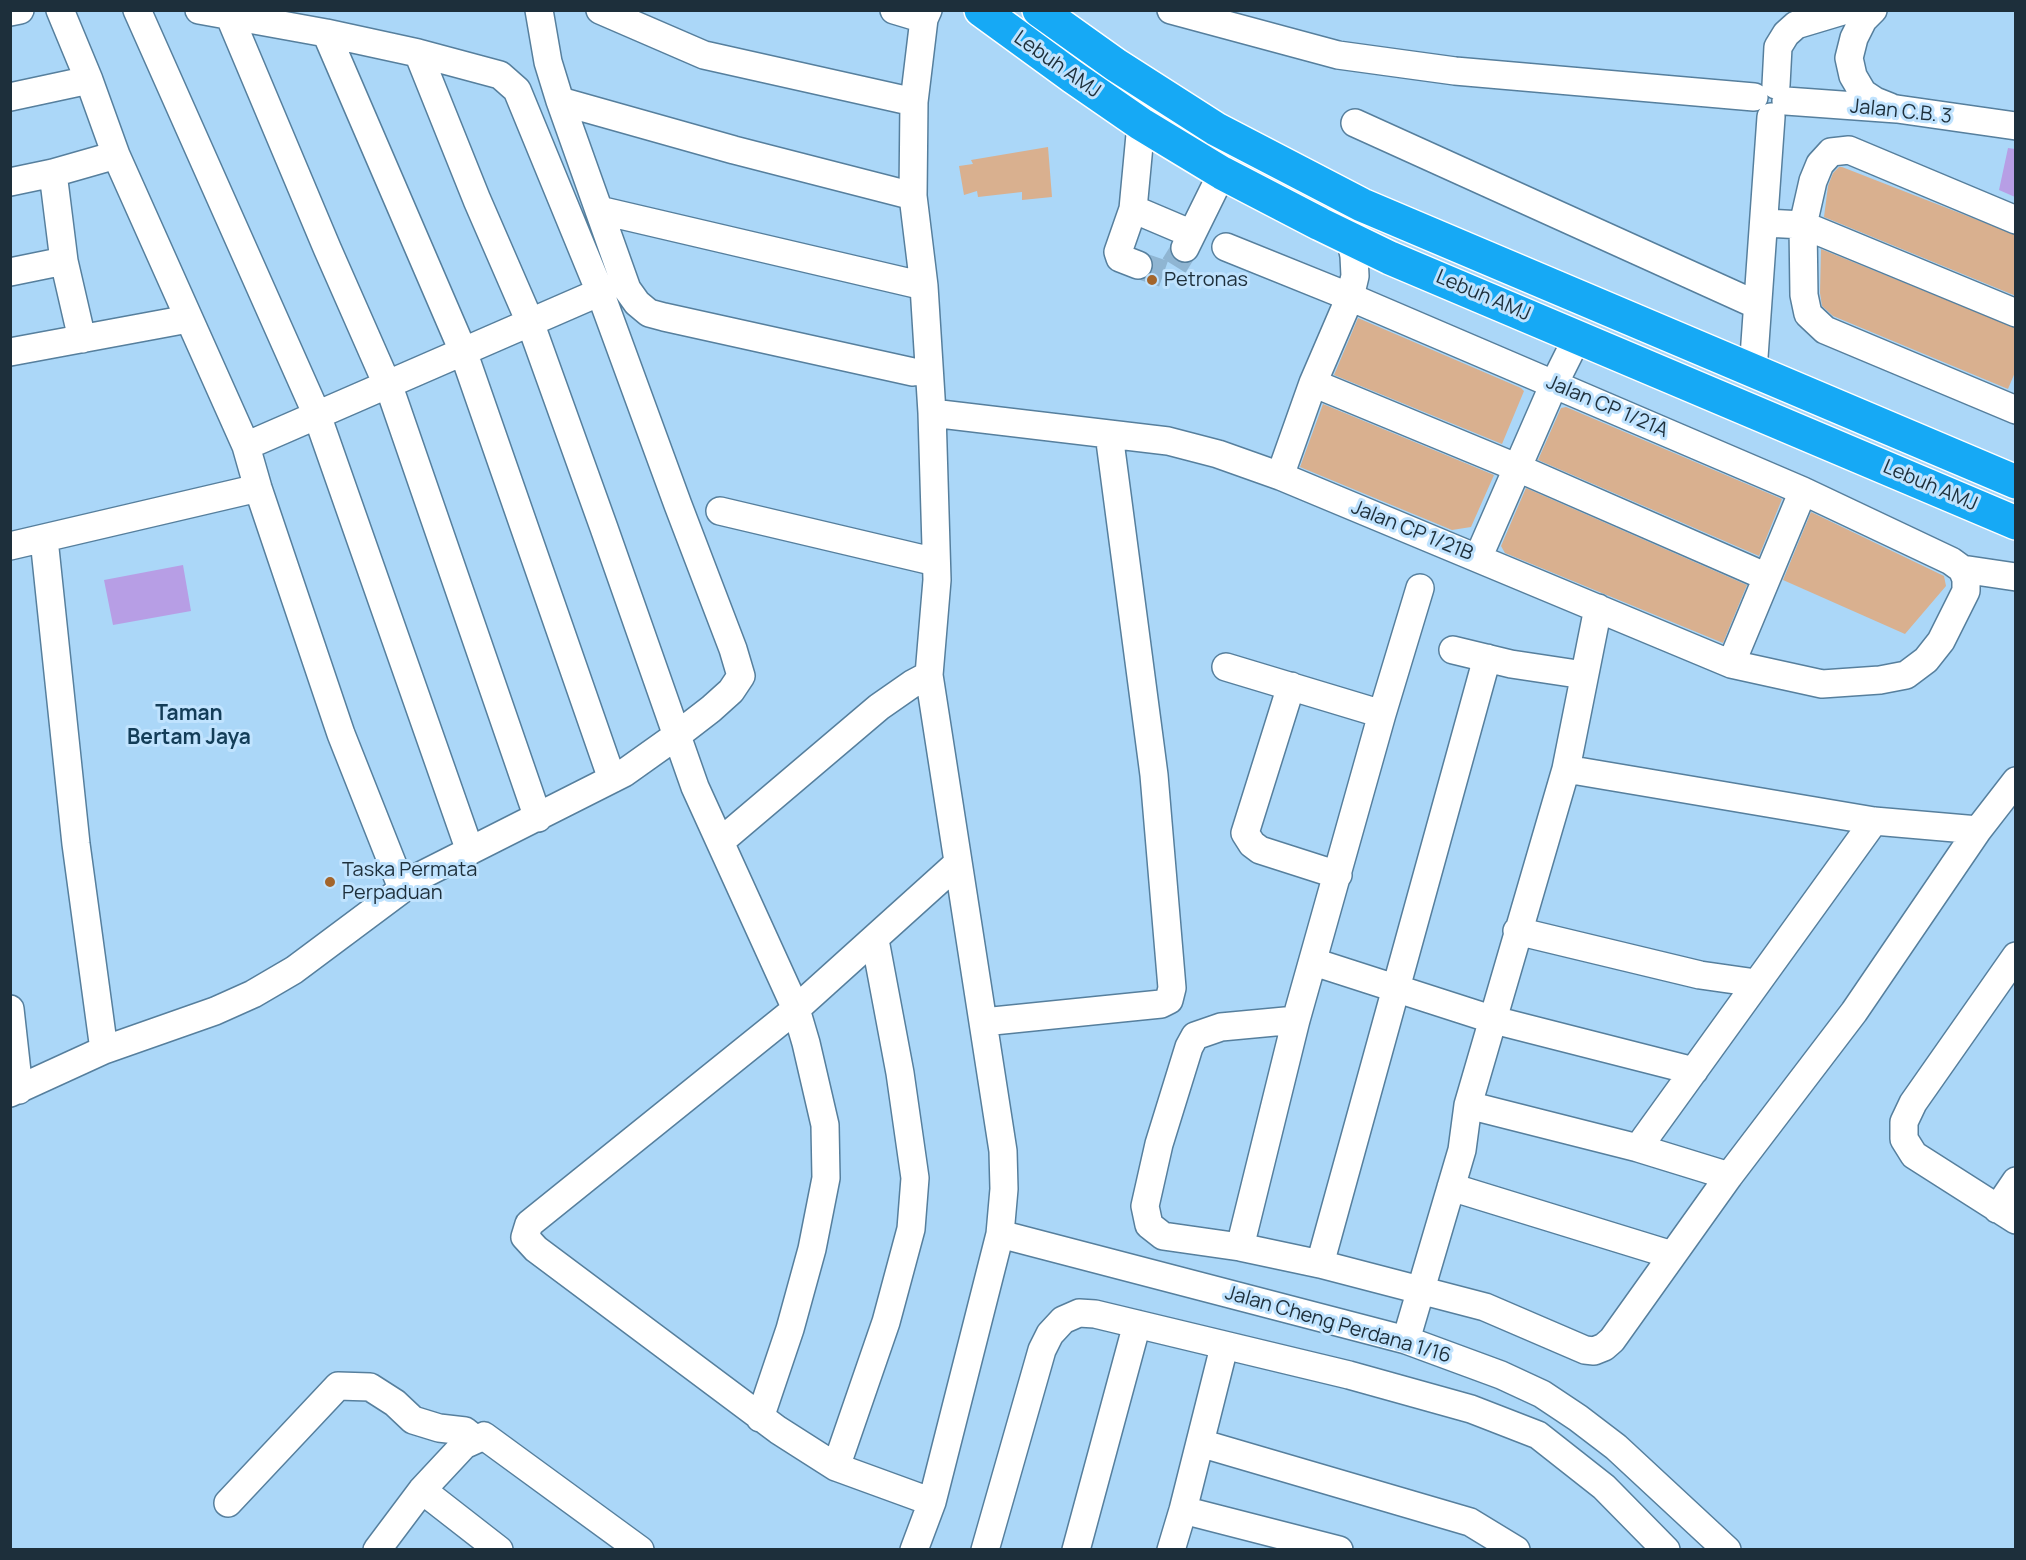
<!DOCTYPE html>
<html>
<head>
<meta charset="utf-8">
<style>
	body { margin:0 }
	#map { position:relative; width:2026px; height:1560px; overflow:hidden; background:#abd7f8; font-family:Manrope,sans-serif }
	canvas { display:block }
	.frame { position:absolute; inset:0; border:12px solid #1d2f3b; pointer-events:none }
</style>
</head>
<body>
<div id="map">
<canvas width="2026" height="1560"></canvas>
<div class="frame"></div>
</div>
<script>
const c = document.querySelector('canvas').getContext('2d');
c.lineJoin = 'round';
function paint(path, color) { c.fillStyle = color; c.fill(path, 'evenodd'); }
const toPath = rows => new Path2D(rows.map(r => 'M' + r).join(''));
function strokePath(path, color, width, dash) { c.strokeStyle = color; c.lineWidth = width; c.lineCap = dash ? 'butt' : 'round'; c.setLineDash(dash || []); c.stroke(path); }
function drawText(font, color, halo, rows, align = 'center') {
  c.font = font + ' Manrope,sans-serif'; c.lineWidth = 6; c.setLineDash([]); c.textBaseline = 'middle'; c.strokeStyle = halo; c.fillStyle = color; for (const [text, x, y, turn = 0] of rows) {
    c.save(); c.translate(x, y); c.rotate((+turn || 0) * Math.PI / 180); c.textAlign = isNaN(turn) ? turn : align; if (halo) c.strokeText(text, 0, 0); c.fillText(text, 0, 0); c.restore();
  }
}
const green = toPath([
	[2008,148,2015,149,2015,197,1999,190],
	[183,565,191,611,113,625,104,580]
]);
const building = toPath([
	[1048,147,1052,197,1022,200,1022,192,978,197,977,191,964,195,959,166,973,164,971,160],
	[1839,167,1842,167,2016,235,2016,296,1824,217,1828,186,1833,173],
	[1821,249,2016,328,2016,370,2008,389,1833,316,1822,306,1820,293],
	[1358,318,1521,388,1524,391,1502,444,1334,375],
	[1323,404,1494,475,1471,527,1452,530,1300,467],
	[1566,407,1782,499,1759,556,1538,460,1561,408],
	[1526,488,1747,585,1723,643,1505,553,1501,546],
	[1811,512,1944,576,1946,586,1905,634,1783,580]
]);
const minorTunnel = toPath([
	[1138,265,1164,274,1172,269,1185,248]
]);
const minor = toPath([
	[60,10,89,80,116,155,246,446,258,488,341,734,402,888],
	[137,10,317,415,470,851],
	[539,10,548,62,560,101,627,289,637,303,649,313,664,317,913,372],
	[600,10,704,55,914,102],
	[894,10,924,19],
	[1171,10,1338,55,1455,71,1754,97],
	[1873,10,1863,20,1854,38,1849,58,1853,76,1863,93,1875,101,1890,107],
	[10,12,20,10],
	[229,15,327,248,393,398,538,818],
	[326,33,463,351,612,779],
	[418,53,477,200,530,322,604,528,695,787,796,1009,806,1043,825,1125,826,1178,812,1249,790,1329,760,1418],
	[1776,85,1778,47,1786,34,1796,25,1846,10],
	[10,97,89,80],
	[560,101,734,150,913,196],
	[1786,101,1897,109,2016,126],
	[1355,123,1757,305],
	[53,173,64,261,82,339],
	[10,182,53,173,116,155],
	[1133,209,1192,234],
	[599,210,924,286],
	[2016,220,1849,150,1831,152,1820,164,1813,181,1803,225,1804,295,1808,314,1825,330,2016,410],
	[1765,223,1803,225,2016,313],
	[1185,248,1222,173],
	[1138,265,1120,258,1118,252,1133,209,1141,124],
	[10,272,64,261],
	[10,352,188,319],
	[1753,371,1771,117],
	[1313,383,1518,468,1767,577],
	[932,413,1168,441,1218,454,1280,476,1731,664,1822,684,1880,680,1906,675,1926,660,1941,641,1966,591,1966,579,1962,569,1951,561,1803,491,1350,297,1226,247],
	[246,446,600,292],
	[1280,476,1313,383,1350,297,1355,276,1354,256,1350,237],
	[720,511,936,562],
	[44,539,76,844,104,1050],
	[10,546,258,488],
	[1478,558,1554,384,1578,336],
	[1962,569,2016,577],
	[1420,588,1382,714,1296,1020,1240,1247,1320,1264,1485,1307,1585,1350,1594,1351,1604,1347,1612,1340,1729,1176,1854,1012,1978,830,2016,781],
	[1453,650,1511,664,1584,675],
	[1731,664,1803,491],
	[1226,667,1382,714],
	[1291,686,1245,833,1252,844,1260,850,1338,875],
	[1566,769,1874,821,1978,830],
	[721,841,879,707,912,684,929,675],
	[1517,931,1700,975,1756,983],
	[2016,956,1913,1103,1904,1122,1904,1139,1914,1155,2016,1220],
	[1314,962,1494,1020,1694,1071],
	[10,1009,19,1090],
	[983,1022,1161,1004,1169,1000,1172,988,1154,775,1109,434],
	[10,1093,104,1050,215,1011,253,994,294,970,420,876,624,773,676,736,711,709,731,691,741,676,733,649,678,505,600,292,517,90,500,75,418,53,326,33,199,10],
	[1468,1105,1638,1148,1729,1176],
	[1638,1148,1874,821],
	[1451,1187,1672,1255],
	[1997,1209,2016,1181],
	[1000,1234,1406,1340,1501,1375,1542,1394,1578,1418,1616,1447,1727,1550],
	[1240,1247,1163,1236,1149,1225,1145,1206,1159,1144,1189,1047,1195,1036,1221,1027,1296,1020],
	[1320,1264,1487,658],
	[1406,1340,1462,1150,1468,1105,1566,769,1598,608],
	[1200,1443,1470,1522,1516,1550],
	[836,1467,886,1322,911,1229,915,1178,900,1073,875,940],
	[422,1490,499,1550],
	[932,1502,836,1467,778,1430,536,1249,525,1237,529,1224,796,1009,958,863],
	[228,1503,338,1386,370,1387,395,1403,413,1420,439,1428,465,1431,475,1439],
	[1183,1510,1339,1550],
	[377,1550,422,1490,464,1445,484,1436,640,1550],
	[914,1550,932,1502,1000,1234,1004,1189,1003,1151,929,675,937,580,932,413,924,286,913,196,914,102,924,19,928,10],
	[985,1550,1042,1350,1050,1334,1063,1320,1079,1313,1095,1314,1349,1375,1471,1409,1538,1435,1604,1487,1666,1550],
	[1076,1550,1137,1324],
	[1171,1550,1183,1510,1224,1347]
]);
const highway = toPath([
	[981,10,1073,77,1141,124,1222,173,1320,224,1390,258,2016,523],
	[1039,10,1116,65,1216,129,1362,205,2016,482]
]);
const markers = [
	[1152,280,6,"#a3652b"],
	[330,882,6,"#a3652b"]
];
const streetNames = [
	["Lebuh AMJ",1057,65,35],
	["Jalan C.B. 3",1901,112,6],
	["Lebuh AMJ",1483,296,23],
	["Jalan CP 1/21A",1607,407,23],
	["Lebuh AMJ",1930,486,23],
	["Jalan CP 1/21B",1412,531,22],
	["Jalan Cheng Perdana 1/16",1338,1325,16]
];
const poiNames = [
	["Petronas",1164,280],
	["Taska Permata",342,870],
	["Perpaduan",342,893]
];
const neighbourhoodNames = [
	["Taman",189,714],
	["Bertam Jaya",189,738]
];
paint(green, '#b79ee5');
paint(building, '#d9b08f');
strokePath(minorTunnel, '#8fb5d2', 27, [27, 14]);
strokePath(minor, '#567f9d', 30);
strokePath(highway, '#fff', 36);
strokePath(minor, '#fff', 27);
strokePath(highway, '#16a9f5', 33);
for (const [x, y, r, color] of markers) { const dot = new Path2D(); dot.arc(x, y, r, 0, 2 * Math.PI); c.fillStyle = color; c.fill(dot); strokePath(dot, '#c0e3fe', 2); }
drawText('20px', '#1d2f3b', '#c0e3fe', streetNames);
drawText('20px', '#1d2f3b', '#c0e3fe', poiNames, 'left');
drawText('bold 21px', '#133d58', '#c0e3fe', neighbourhoodNames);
</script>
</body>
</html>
